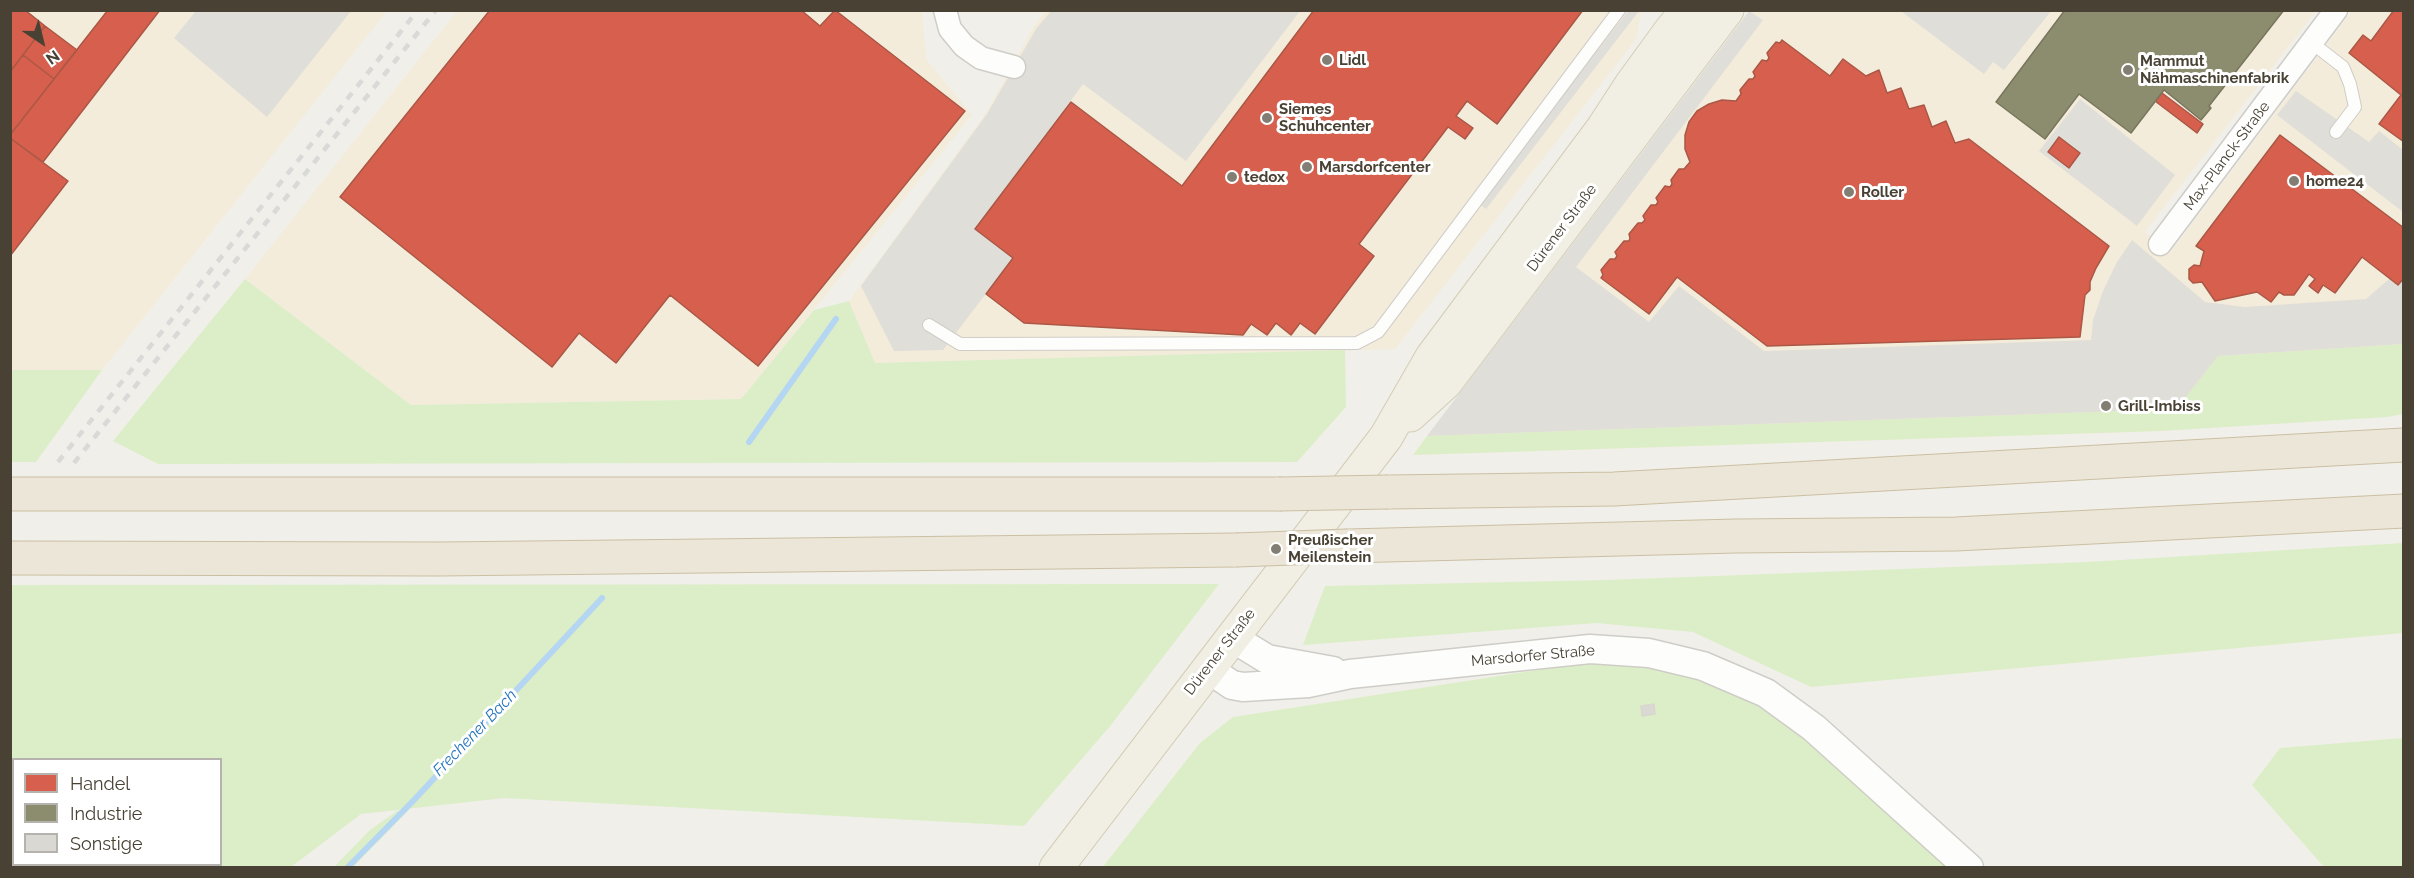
<!DOCTYPE html>
<html>
<head>
<meta charset="utf-8">
<style>
	body { margin:0 }
	#map { position:relative; width:2414px; height:878px; overflow:hidden; background:#f0efea; font-family:Raleway,sans-serif }
	canvas { display:block }
	.frame { position:absolute; inset:0; border:12px solid #484134; pointer-events:none }
	.legend { position:absolute; left:12px; top:758px; width:210px; height:108px; box-sizing:border-box; background:#fff; border:2px solid #b6b3ae; margin:0; padding:8px 10px; list-style:none; font-size:18px; color:#484134 }
	.legend li { display:flex; align-items:center; gap:12px; height:30px }
	.legend b { width:30px; border:2px solid #b6b3ae }
	.north { position:absolute; left:12px; top:12px; width:60px; height:60px; -webkit-text-stroke:4px #fff; paint-order:stroke; rotate:145deg; font-size:16px; font-weight:700; line-height:24px; text-align:center; color:#484134 }
	.north::after { content:''; display:block; margin:auto; width:21px; height:27px; background:#484134; clip-path:polygon(50% 0,100% 100%,50% 72%,0 100%) }
</style>
</head>
<body>
<div id="map">
<canvas width="2414" height="878"></canvas>
<div class="frame"></div>
<ul class="legend">
<li><b style="height:16px;background:#d6604d"></b>Handel</li>
<li><b style="height:16px;background:#8c8c6e"></b>Industrie</li>
<li><b style="height:16px;background:#dad8d2"></b>Sonstige</li>
</ul>
<div class="north">N</div>
</div>
<script>
const c = document.querySelector('canvas').getContext('2d');
c.lineJoin = 'round';
function paint(path, color) { c.fillStyle = color; c.fill(path, 'evenodd'); }
const toPath = rows => new Path2D(rows.map(r => 'M' + r).join(''));
function strokePath(path, color, width, dash) { c.strokeStyle = color; c.lineWidth = width; c.lineCap = dash ? 'butt' : 'round'; c.setLineDash(dash || []); c.stroke(path); }
function drawText(font, color, halo, rows, align = 'center') {
  c.font = font + ' Raleway,sans-serif'; c.lineWidth = 6; c.setLineDash([]); c.textBaseline = 'middle'; c.strokeStyle = halo; c.fillStyle = color; for (const [text, x, y, turn = 0] of rows) {
    c.save(); c.translate(x, y); c.rotate((+turn || 0) * Math.PI / 180); c.textAlign = isNaN(turn) ? turn : align; if (halo) c.strokeText(text, 0, 0); c.fillText(text, 0, 0); c.restore();
  }
}
const commercial = toPath([
	[10,11,387,11,102,370,11,370],
	[457,11,922,11,926,59,972,115,741,399,411,405,245,279],
	[1046,11,1641,11,1637,38,1395,349,875,363,849,301,986,113,1034,26],
	[1749,11,2316,11,2145,232,2170,253,2352,11,2403,11,2403,414,2161,431,1413,455]
]);
const green = toPath([
	[245,279,411,405,741,399,814,310,849,301,875,363,1345,350,1346,407,1297,462,158,464,113,441],
	[2403,344,2403,414,2387,417,2161,431,1413,455,1427,436,2176,409,2218,356],
	[10,370,102,370,36,462,11,462],
	[2403,543,2403,633,1811,687,1693,632,1597,623,1303,645,1325,586,1608,580,2087,562],
	[1219,584,1111,725,1024,826,504,798,361,814,291,867,11,867,11,585],
	[14,760,220,760,220,864,14,864],
	[1596,661,1647,667,1701,679,1763,707,1811,741,1953,868,1102,868,1200,743,1233,717],
	[2403,738,2403,867,2324,867,2252,785,2280,748],
	[410,809,353,867,334,867,370,830,397,811]
]);
const parking = toPath([
	[196,11,196,10,351,11,267,117,174,38],
	[1051,11,1300,11,1186,161,1083,84,976,229,1013,258,943,350,894,351,861,286,987,114,1036,29],
	[1628,11,1639,11,1486,209,1479,204],
	[1749,11,1763,20,1576,267,1649,322,1679,286,1764,351,2091,340,2093,320,2103,291,2117,262,2132,240,2205,302,2245,307,2366,299,2403,267,2403,344,2218,356,2176,409,1427,436],
	[1901,11,2051,11,2004,70,1993,62,1984,74],
	[2296,91,2369,142,2379,131,2403,150,2403,212,2277,115],
	[2080,99,2175,175,2137,226,2039,151]
]);
const shops = toPath([
	[10,10,25,10,45,26,10,72,10,10],
	[108,10,160,10,43,162,10,138,10,135,108,10],
	[490,10,801,10,820,26,835,10,965,111,758,366,670,295,616,363,579,333,552,367,340,197,490,10],
	[1314,10,1583,10,1497,124,1467,101,1456,116,1473,128,1465,139,1448,127,1359,244,1374,256,1315,334,1300,323,1291,335,1276,323,1267,335,1251,324,1243,335,1024,323,986,294,1013,258,975,229,1071,102,1182,186,1314,10],
	[2394,10,2404,10,2404,142,2379,124,2401,95,2349,53,2363,35,2371,41,2394,10],
	[45,26,77,50,54,79,23,55,45,26],
	[1782,40,1830,76,1843,59,1866,76,1879,70,1887,93,1901,88,1909,109,1924,105,1932,127,1946,121,1955,143,1969,139,2109,246,2096,268,2090,282,2090,290,2085,295,2080,337,1767,346,1677,277,1649,314,1601,278,1603,275,1601,270,1610,259,1615,259,1617,256,1615,252,1624,241,1629,241,1630,238,1629,234,1638,223,1642,223,1645,220,1643,216,1651,205,1656,205,1658,202,1656,198,1665,186,1670,187,1672,184,1671,180,1679,169,1684,169,1690,162,1685,149,1685,135,1689,122,1697,111,1709,104,1722,100,1736,101,1741,94,1740,90,1749,79,1753,79,1755,76,1753,72,1762,60,1767,61,1769,58,1767,53,1776,42,1780,43,1782,40],
	[23,55,54,79,10,135,10,72,23,55],
	[2162,93,2203,124,2197,133,2155,101,2162,93],
	[2280,135,2404,228,2404,278,2398,285,2362,257,2335,293,2323,285,2318,293,2309,286,2315,279,2309,274,2294,295,2284,295,2279,292,2271,302,2257,292,2215,301,2202,282,2193,283,2189,279,2189,269,2194,265,2200,266,2204,251,2196,246,2280,135],
	[2059,137,2080,153,2069,168,2048,152,2059,137],
	[10,138,68,181,10,256,10,138]
]);
const industry = toPath([
	[2065,10,2284,10,2209,106,2211,108,2201,120,2164,90,2131,133,2079,94,2045,139,1996,102,2065,10]
]);
const stream = toPath([
	[749,442,836,319],
	[347,868,414,800,602,598]
]);
const building = toPath([
	[1654,704,1655,714,1642,716,1641,706,1654,704]
]);
const service = toPath([
	[2312,43,2343,67,2350,84,2355,107,2336,132],
	[929,325,960,344,1357,343,1378,332,1619,10]
]);
const minor = toPath([
	[945,10,950,29,964,46,981,58,1014,67],
	[2160,244,2336,10]
]);
const tertiary = toPath([
	[1231,637,1267,659,1333,671],
	[1207,668,1232,685,1243,687,1308,683,1350,674,1590,649,1649,653,1703,666,1766,693,1814,728,1969,868]
]);
const primary = toPath([
	[1410,415,1446,382,1727,10],
	[1056,868,1386,437,1432,357,1603,128,1631,85,1671,30,1688,10]
]);
const motorway = toPath([
	[1388,492,1614,489,2404,445],
	[10,494,1279,494],
	[1348,546,1736,536,1956,534,2404,511],
	[10,558,440,559,1236,550]
]);
const rail = toPath([
	[58,462,418,10],
	[74,463,436,10]
]);
const motorwayBridge = toPath([
	[1279,494,1388,492],
	[1236,550,1348,546]
]);
const markers = [
	[1327,60,6,"#837e74"],
	[2128,70,6,"#837e74"],
	[1267,118,6,"#837e74"],
	[1307,167,6,"#837e74"],
	[1232,177,6,"#837e74"],
	[2294,181,6,"#837e74"],
	[1849,192,6,"#837e74"],
	[2106,406,6,"#837e74"],
	[1276,549,6,"#837e74"]
];
const poiNames = [
	["Lidl",1339,60],
	["Mammut",2140,61],
	["Nähmaschinenfabrik",2140,78],
	["Siemes",1279,109],
	["Schuhcenter",1279,126],
	["Marsdorfcenter",1319,167],
	["tedox",1244,177],
	["home24",2306,181],
	["Roller",1861,192],
	["Grill-Imbiss",2118,406],
	["Preußischer",1288,540],
	["Meilenstein",1288,557]
];
const streetNames = [
	["Max-Planck-Straße",2227,156,-53],
	["Dürener Straße",1562,228,-53],
	["Dürener Straße",1220,652,-52],
	["Marsdorfer Straße",1533,656,-5]
];
const waterNames = [
	["Frechener Bach",475,733,-46]
];
paint(commercial, '#f4ecdb');
paint(green, '#dceec7');
paint(parking, '#e0ded8');
paint(shops, '#d6604d');
strokePath(shops, '#ab5746', 1.5);
paint(industry, '#8c8c6e');
strokePath(industry, '#78765d', 1.5);
strokePath(stream, '#b5d6f3', 6);
paint(building, '#dad8d2');
strokePath(building, '#d9d6cf', 1.5);
strokePath(service, '#cfcdc7', 14);
strokePath(minor, '#cfcdc7', 25);
strokePath(tertiary, '#cfcdc7', 31);
strokePath(primary, '#d4cdb5', 35);
strokePath(motorway, '#cbbfa2', 35);
strokePath(service, '#fdfdfc', 12);
strokePath(minor, '#fdfdfc', 22);
strokePath(tertiary, '#fdfdfc', 28);
strokePath(primary, '#f1eee3', 33);
strokePath(motorway, '#ece6d9', 33);
strokePath(rail, '#d9d9d8', 4.5, [8, 8]);
strokePath(motorwayBridge, '#cbbfa2', 35, []);
strokePath(motorwayBridge, '#ece6d9', 33);
for (const [x, y, r, color] of markers) { const dot = new Path2D(); dot.arc(x, y, r, 0, 2 * Math.PI); c.fillStyle = color; c.fill(dot); strokePath(dot, '#fff', 2); }
drawText('bold 15px', '#484134', '#fff', poiNames, 'left');
drawText('15px', '#484134', '#fff', streetNames);
drawText('italic 16px', '#2373be', '#fff', waterNames);
</script>
</body>
</html>
